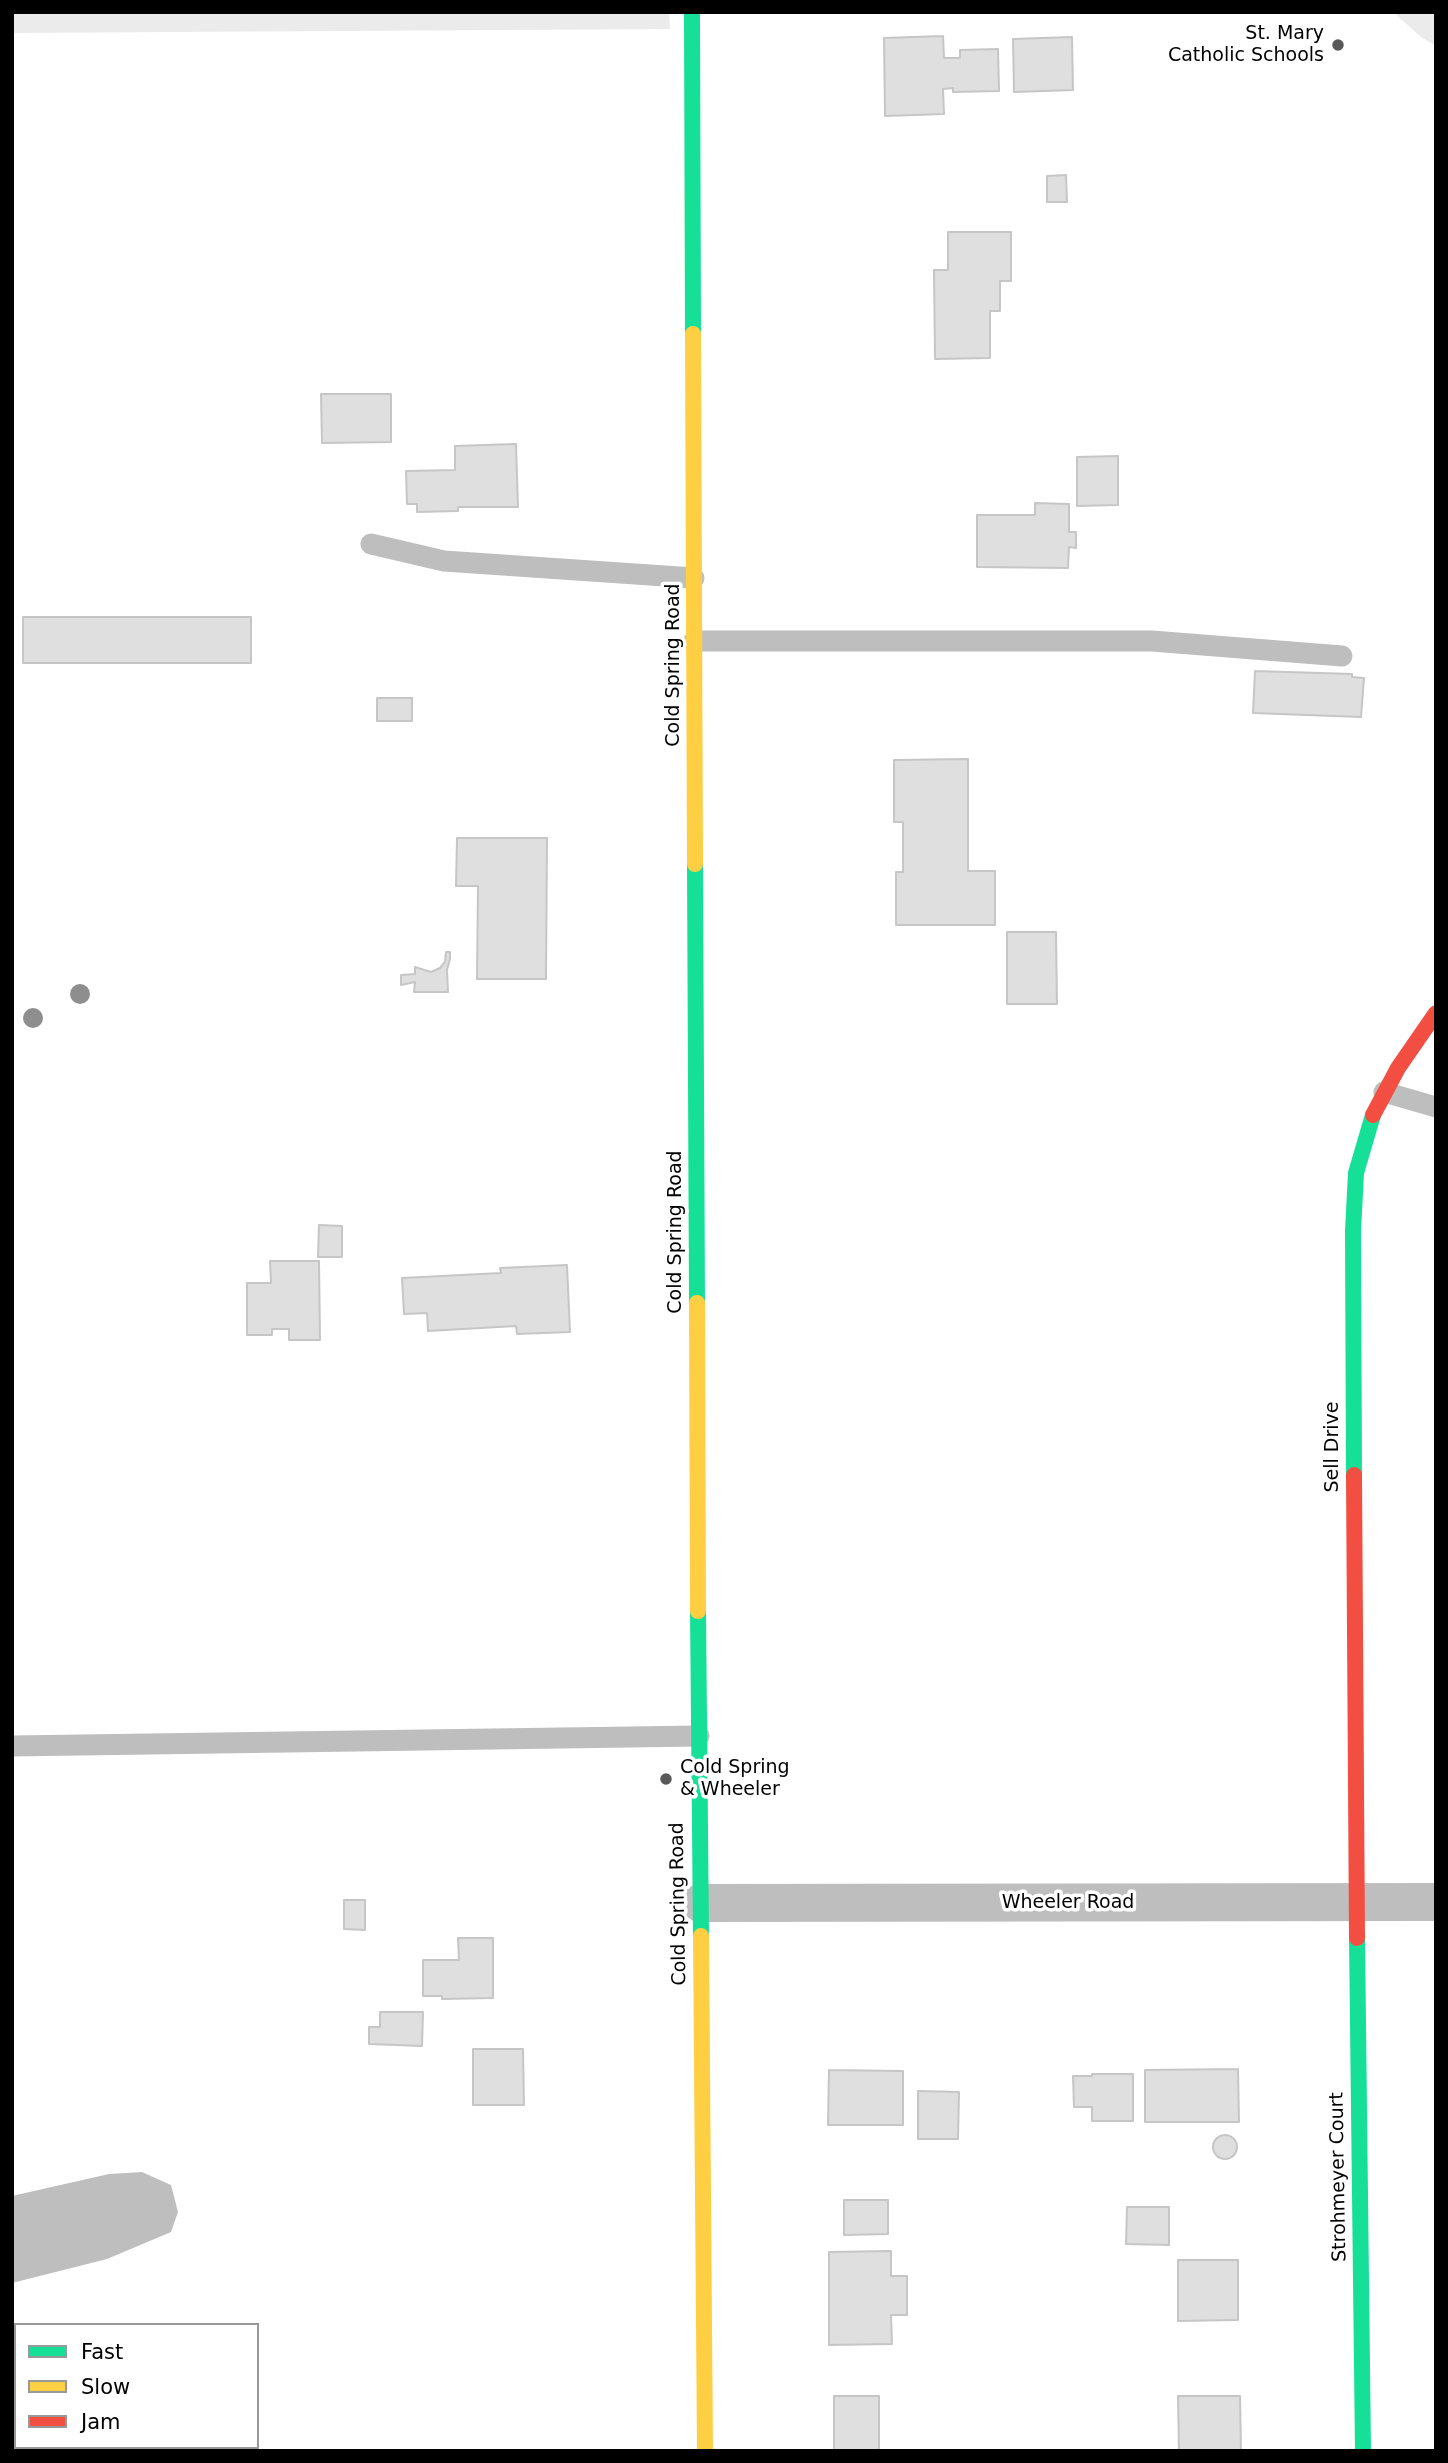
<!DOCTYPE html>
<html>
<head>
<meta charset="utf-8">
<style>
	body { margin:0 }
	#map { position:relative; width:1448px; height:2463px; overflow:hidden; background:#fff; font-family:"DejaVu Sans",sans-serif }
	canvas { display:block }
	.frame { position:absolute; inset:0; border:14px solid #000; pointer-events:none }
	.legend { position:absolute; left:14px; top:2323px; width:245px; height:126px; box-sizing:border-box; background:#fff; border:2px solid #999; margin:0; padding:9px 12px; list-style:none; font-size:21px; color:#000 }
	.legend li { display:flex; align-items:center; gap:14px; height:35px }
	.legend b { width:35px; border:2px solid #999 }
</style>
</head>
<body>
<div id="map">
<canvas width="1448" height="2463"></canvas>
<div class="frame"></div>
<ul class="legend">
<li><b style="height:9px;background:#16e098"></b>Fast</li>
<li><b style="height:9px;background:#ffcf43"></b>Slow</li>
<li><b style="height:9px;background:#f24e42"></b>Jam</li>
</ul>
</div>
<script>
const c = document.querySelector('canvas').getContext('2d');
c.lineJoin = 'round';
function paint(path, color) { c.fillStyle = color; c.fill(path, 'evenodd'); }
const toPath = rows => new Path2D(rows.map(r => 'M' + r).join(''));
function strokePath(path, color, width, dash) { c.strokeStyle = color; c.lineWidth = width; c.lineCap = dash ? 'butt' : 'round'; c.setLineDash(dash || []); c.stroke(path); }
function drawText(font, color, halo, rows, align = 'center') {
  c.font = font + ' "DejaVu Sans",sans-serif'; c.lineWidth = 7; c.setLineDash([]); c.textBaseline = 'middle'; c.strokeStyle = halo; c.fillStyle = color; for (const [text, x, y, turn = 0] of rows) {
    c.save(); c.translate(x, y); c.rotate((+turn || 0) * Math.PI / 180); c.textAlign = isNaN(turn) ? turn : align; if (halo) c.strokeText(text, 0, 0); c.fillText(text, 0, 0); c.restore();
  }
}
const green = toPath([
	[12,12,669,12,670,29,12,33],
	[1393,12,1436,12,1436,46,1421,37]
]);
const water = toPath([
	[142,2172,171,2185,178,2212,171,2232,107,2259,12,2283,12,2196,109,2174]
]);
const building = toPath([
	[943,36,944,58,960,58,960,50,998,49,999,91,953,92,953,88,943,89,944,114,885,116,884,38,943,36],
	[1072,37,1073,90,1014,92,1013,39,1072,37],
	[1066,175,1067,202,1047,202,1047,176,1066,175],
	[948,232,1011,232,1011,281,1000,281,1000,311,990,311,990,358,935,359,934,270,948,270,948,232],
	[321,394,391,394,391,442,322,443,321,394],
	[516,444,518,507,458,507,458,511,417,512,417,504,407,504,406,471,455,470,455,446,516,444],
	[1118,456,1118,505,1077,506,1077,457,1118,456],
	[1035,503,1069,504,1069,532,1076,532,1076,548,1069,547,1068,568,977,567,977,515,1035,515,1035,503],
	[23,617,251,617,251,663,23,663,23,617],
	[1255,671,1352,674,1352,677,1364,678,1361,717,1253,713,1255,671],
	[377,698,412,698,412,721,377,721,377,698],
	[968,759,968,871,995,871,995,925,896,925,896,872,903,872,903,822,894,822,894,760,968,759],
	[457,838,547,838,546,979,477,979,478,886,456,886,457,838],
	[1007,932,1056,932,1057,1004,1007,1004,1007,932],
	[446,952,450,952,450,959,447,970,448,992,414,992,415,982,401,985,401,975,415,974,415,967,431,972,440,968,445,962,446,952],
	[319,1225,342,1226,342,1257,318,1257,319,1225],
	[270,1261,319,1261,320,1340,289,1340,289,1329,272,1329,272,1335,247,1335,247,1283,271,1283,270,1261],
	[567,1265,570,1332,517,1334,516,1326,428,1331,427,1313,404,1314,402,1278,501,1273,500,1268,567,1265],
	[344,1900,365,1900,365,1930,344,1929,344,1900],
	[458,1938,493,1938,493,1998,442,1999,442,1996,423,1996,423,1960,459,1960,458,1938],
	[380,2012,423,2012,422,2046,369,2044,369,2027,380,2027,380,2012],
	[473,2049,523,2049,524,2105,473,2105,473,2049],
	[1238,2069,1239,2122,1145,2122,1145,2070,1238,2069],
	[829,2070,903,2071,903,2125,828,2125,829,2070],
	[1092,2074,1133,2074,1133,2121,1092,2121,1092,2107,1074,2107,1073,2076,1092,2076,1092,2074],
	[918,2091,959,2092,958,2139,918,2139,918,2091],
	'1213 2147a12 12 0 1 1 24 0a12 12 0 1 1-24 0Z',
	[844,2200,888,2200,888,2234,844,2235,844,2200],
	[1127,2207,1169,2207,1169,2245,1126,2244,1127,2207],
	[891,2251,891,2276,907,2276,907,2315,891,2315,892,2344,829,2345,829,2252,891,2251],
	[1178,2260,1238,2260,1238,2320,1178,2321,1178,2260],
	[834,2396,879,2396,879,2451,834,2451,834,2396],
	[1178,2396,1240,2396,1241,2451,1179,2451,1178,2396]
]);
const lane = toPath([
	[371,544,444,561,694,578],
	[694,641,1152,641,1342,656],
	[1384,1092,1436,1107],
	[12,1746,699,1736]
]);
const street = toPath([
	[700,1903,1436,1902]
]);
const fast = toPath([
	[692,12,693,334],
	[695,864,697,1303],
	[1354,1475,1353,1231,1356,1173,1373,1115],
	[698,1611,701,1936],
	[1357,1938,1363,2451]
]);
const slow = toPath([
	[693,334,695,864],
	[697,1303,698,1611],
	[701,1936,705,2451]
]);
const jam = toPath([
	[1373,1115,1398,1068,1436,1013],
	[1354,1475,1357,1938]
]);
const trees = [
	[80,994],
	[33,1018]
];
const markers = [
	[1338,45,7,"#595959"],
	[666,1779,7,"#595959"]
];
const poiNames = [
	["St. Mary",1324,34],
	["Catholic Schools",1324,56],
	["Cold Spring",680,1768,"left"],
	["& Wheeler",680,1790,"left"]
];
const streetNames = [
	["Cold Spring Road",674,665,-90],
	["Cold Spring Road",676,1232,-90],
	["Sell Drive",1333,1447,-90],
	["Wheeler Road",1068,1903],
	["Cold Spring Road",679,1904,-91],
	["Strohmeyer Court",1339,2177,-91]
];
paint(green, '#ebebeb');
paint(water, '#bebebe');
paint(building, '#dfdfdf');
strokePath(building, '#c6c6c6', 2);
strokePath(lane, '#bebebe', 21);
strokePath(street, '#bebebe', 38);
strokePath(fast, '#16e098', 16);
strokePath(slow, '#ffcf43', 16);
strokePath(jam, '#f24e42', 16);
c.fillStyle = '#8e8e8e';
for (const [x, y] of trees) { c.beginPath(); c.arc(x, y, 10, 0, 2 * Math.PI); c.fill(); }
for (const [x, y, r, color] of markers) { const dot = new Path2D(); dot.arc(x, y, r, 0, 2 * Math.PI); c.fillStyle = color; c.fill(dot); strokePath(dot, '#fff', 2.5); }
drawText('19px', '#000', '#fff', poiNames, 'right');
drawText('19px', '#000', '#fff', streetNames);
</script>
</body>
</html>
